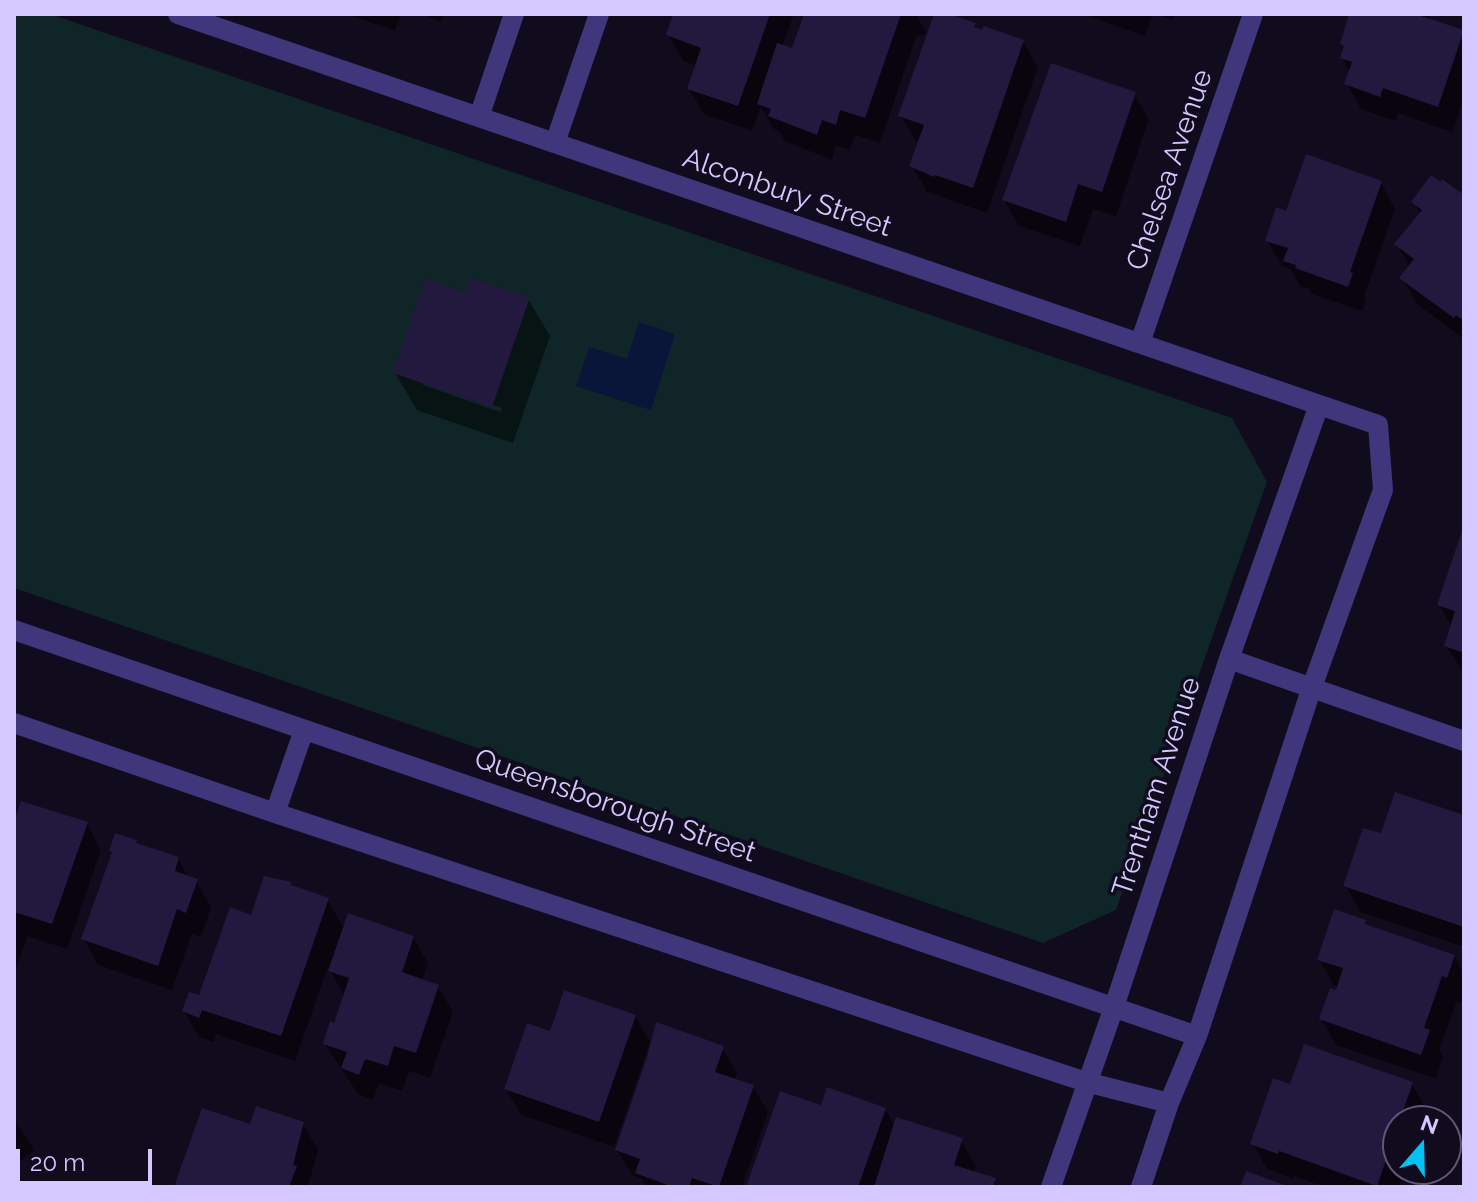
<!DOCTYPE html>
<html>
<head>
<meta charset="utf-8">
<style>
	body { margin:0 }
	#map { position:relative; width:1478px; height:1201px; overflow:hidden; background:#100b1d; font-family:Raleway,sans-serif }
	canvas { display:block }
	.frame { position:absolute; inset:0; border:16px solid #d3c8ff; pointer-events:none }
	.north { position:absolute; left:1382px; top:1105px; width:80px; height:80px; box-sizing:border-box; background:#100b1d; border:2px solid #5e5777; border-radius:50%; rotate:20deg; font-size:22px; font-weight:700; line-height:32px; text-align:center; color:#d3c8ff }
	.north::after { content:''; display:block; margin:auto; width:28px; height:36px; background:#01c2f1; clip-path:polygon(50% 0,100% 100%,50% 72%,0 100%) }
	.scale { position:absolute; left:16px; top:1149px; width:136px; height:36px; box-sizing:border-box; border:4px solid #d3c8ff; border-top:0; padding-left:10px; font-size:24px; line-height:28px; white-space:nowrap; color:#d3c8ff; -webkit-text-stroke:6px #100b1d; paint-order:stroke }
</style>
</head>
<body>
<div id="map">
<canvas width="1478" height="1201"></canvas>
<div class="frame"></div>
<div class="north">N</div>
<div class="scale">20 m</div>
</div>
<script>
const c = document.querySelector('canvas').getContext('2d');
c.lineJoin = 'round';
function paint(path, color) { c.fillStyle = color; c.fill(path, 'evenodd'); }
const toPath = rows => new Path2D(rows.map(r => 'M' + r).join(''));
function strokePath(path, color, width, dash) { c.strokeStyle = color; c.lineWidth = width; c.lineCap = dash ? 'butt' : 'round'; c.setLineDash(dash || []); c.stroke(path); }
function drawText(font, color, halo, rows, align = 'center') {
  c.font = font + ' Raleway,sans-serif'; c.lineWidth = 7; c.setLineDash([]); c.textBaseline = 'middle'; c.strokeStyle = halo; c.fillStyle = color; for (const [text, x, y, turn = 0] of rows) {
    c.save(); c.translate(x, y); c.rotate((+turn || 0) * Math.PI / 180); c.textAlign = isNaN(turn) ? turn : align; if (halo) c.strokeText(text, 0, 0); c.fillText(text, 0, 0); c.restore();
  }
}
const green = toPath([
	[14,14,50,14,1232,418,1267,482,1116,910,1043,943,14,588]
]);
const water = toPath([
	[639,322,675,334,651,410,576,386,589,347,627,359]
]);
const shadow = toPath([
	[347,14,401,14,395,31],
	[422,14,444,14,441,22],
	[676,14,794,14,782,47,793,51,806,14,916,14,926,33,916,37,880,143,855,135,850,150,836,145,832,160,785,141,779,131,774,129,761,107,752,131,704,114,689,89,697,66,683,61,668,35],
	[936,14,974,25,978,31,1023,42,1038,67,987,213,927,192,912,166,920,143,916,142,901,116],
	[1081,14,1153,14,1145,36],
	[1155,14,1175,14,1173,20],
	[1351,14,1428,14,1432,22,1463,32,1464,98,1452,132,1398,113,1395,121,1361,109,1346,83,1350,72,1342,58,1345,49,1342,44],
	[1134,94,1149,119,1116,216,1093,209,1080,246,1019,226,1004,200],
	[1381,183,1395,209,1364,297,1366,301,1362,311,1312,294,1309,289,1301,287,1290,269,1282,266,1267,240,1287,213],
	[1464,198,1464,339,1417,304,1402,278,1410,267,1397,245,1421,215,1414,202],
	[466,296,528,299,550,336,513,443,417,410,395,373],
	[423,381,502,408,500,412,423,385],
	[1464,537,1464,673,1446,646,1452,627,1439,604],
	[1464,818,1464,947,1360,912,1346,886,1382,836],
	[87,824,101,850,67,949,27,936,14,976,14,829],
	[136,842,138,846,178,859,189,878,196,881,211,907,201,937,192,934,172,990,98,965,84,939],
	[291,884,293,888,328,900,344,929,413,937,428,963,422,981,438,986,453,1012,430,1078,409,1071,402,1091,379,1083,373,1100,358,1094,325,1044,336,1025,345,997,328,967,295,1061,216,1034,214,1042,199,1037,184,1011,201,998,252,917],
	[1365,922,1368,927,1454,956,1464,974,1464,996,1461,1003,1457,1001,1439,1050,1443,1057,1436,1079,1336,1045,1321,1019,1339,987,1334,985,1319,960],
	[635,1016,650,1042,614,1147,521,1115,506,1089,551,1033],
	[722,1048,737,1073,735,1080,753,1087,768,1112,742,1187,646,1187,641,1178,632,1175,617,1150],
	[1412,1084,1427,1110,1423,1121,1398,1121,1398,1169,1406,1169,1399,1187,1325,1187,1294,1176,1293,1179,1267,1169,1252,1143,1291,1086],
	[822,1108,885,1109,895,1126,961,1140,976,1166,974,1173,994,1180,998,1187,749,1187],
	[14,1118,34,1150,14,1166],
	[303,1124,318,1150,308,1187,176,1187,251,1127]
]);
const building = toPath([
	[673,14,770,14,738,106,687,89,701,48,666,35],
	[804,14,901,14,865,118,840,110,836,125,822,120,817,135,768,116,771,109,757,104,777,43,792,48],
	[934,14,949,14,976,23,974,27,982,30,984,26,1024,40,973,188,935,175,934,177,909,166,924,125,898,116],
	[1349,14,1415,14,1464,30,1438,107,1383,88,1380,97,1344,84,1352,62,1340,58,1344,46,1340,44],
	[1051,63,1136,92,1102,192,1078,184,1066,222,1002,200],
	[1306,154,1382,181,1350,272,1353,273,1348,287,1295,268,1296,265,1283,261,1288,248,1265,241,1276,207,1286,211],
	[1431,175,1441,182,1442,179,1464,195,1464,321,1456,315,1454,318,1399,278,1414,259,1394,244,1422,210,1411,202],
	[471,278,530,297,492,407,393,373,425,279,465,293],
	[1461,534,1464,535,1464,653,1444,646,1455,611,1437,605],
	[1395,792,1464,815,1464,927,1343,886,1363,828,1381,833],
	[21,801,88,822,52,924,14,912,14,822],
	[115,833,137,840,136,843,179,857,175,871,198,879,186,913,177,909,158,966,81,939,112,852,109,851],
	[264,876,292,882,291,885,329,898,281,1036,202,1010,199,1018,182,1011,189,992,199,995,230,907,251,915],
	[1334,909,1366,920,1365,924,1455,955,1447,978,1442,976,1424,1028,1430,1030,1421,1055,1319,1019,1330,988,1336,990,1343,968,1317,960],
	[348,913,414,936,402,972,439,985,416,1053,394,1046,388,1066,365,1059,359,1075,341,1068,347,1052,323,1044,330,1021,334,1023,349,978,328,971],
	[564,990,636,1015,599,1122,504,1089,527,1023,550,1031],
	[656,1022,724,1046,715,1072,754,1085,719,1187,692,1178,689,1187,673,1187,635,1173,640,1159,615,1150,647,1057],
	[1304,1044,1413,1082,1377,1186,1279,1151,1278,1154,1250,1144,1273,1078,1290,1084],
	[827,1087,886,1108,858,1187,746,1187,780,1091,821,1105],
	[256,1106,304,1122,293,1165,297,1166,289,1187,174,1187,202,1108,250,1124],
	[896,1117,963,1138,954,1165,996,1178,993,1187,874,1187],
	[1246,1171,1290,1187,1240,1187]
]);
const minor = toPath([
	[178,14,1378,425,1383,490,1312,687,1197,1036,1169,1103,1141,1187],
	[479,117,514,14],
	[555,143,599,14],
	[1140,343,1253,14],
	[14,630,1197,1036],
	[1229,659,1464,741],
	[14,723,275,813,1086,1082,1169,1103],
	[275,813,304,730],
	[1051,1187,1114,1007,1229,659,1319,405]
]);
const streetNames = [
	["Chelsea Avenue",1170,170,-71],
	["Alconbury Street",787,193,19],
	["Trentham Avenue",1157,787,-72],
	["Queensborough Street",615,806,19]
];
paint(green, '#0f2527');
paint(water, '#091539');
paint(shadow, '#0007');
paint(building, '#23183e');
strokePath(minor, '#40367c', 20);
drawText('28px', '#d3c8ff', '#100b1d', streetNames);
</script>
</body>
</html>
